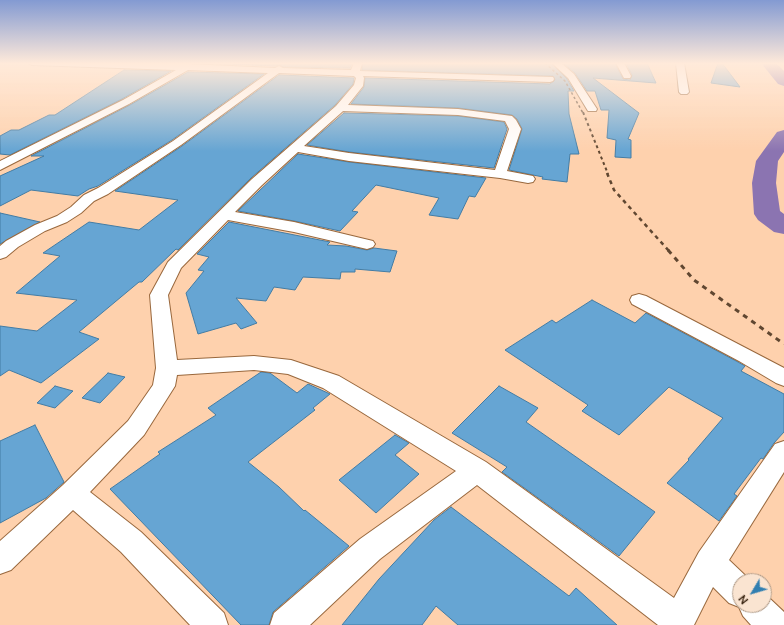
<!DOCTYPE html>
<html>
<head>
<meta charset="utf-8">
<style>
	body { margin:0 }
	#map { position:relative; width:784px; height:625px; overflow:hidden; background:#fed1ad; font-family:Ubuntu,sans-serif }
	canvas { display:block }
	.north { position:absolute; left:732px; top:573px; width:40px; height:40px; box-sizing:border-box; background:#fae4d1; border:1px solid #af9a87; border-radius:50%; rotate:232deg; font-size:11px; font-weight:700; line-height:16px; text-align:center; color:#3f2a17 }
	.north::after { content:''; display:block; margin:auto; width:14px; height:18px; background:#317fb1; clip-path:polygon(50% 0,100% 100%,50% 72%,0 100%) }
</style>
</head>
<body>
<div id="map">
<canvas width="784" height="625"></canvas>
<div class="north">N</div>
</div>
<script>
const c = document.querySelector('canvas').getContext('2d');
c.lineJoin = 'round';
const toPath = rows => new Path2D(rows.map(r => 'M' + r).join(''));
function paint(path, color) { c.fillStyle = color; c.fill(path, 'evenodd'); }
function strokePath(path, color, width, dash) { c.strokeStyle = color; c.lineWidth = width; c.lineCap = dash ? 'butt' : 'round'; c.setLineDash(dash || []); c.stroke(path); }
const river = toPath([
	[761,63,776,63,784,71,784,86,778,84,761,63],
	[784,130,784,152,778,161,776,183,780,211,784,214,784,234,774,232,758,220,754,214,752,183,756,161,777,132,784,130]
]);
const building = toPath([
	[202,63,352,63,350,68,283,67,280,65,275,66,202,63],
	[363,63,551,63,567,79,574,91,568,91,569,114,579,154,570,154,567,182,542,179,543,177,533,175,509,170,522,129,517,119,512,115,458,108,351,104,364,87,365,78,550,84,555,80,553,76,362,70,363,63],
	[563,63,615,63,623,79,630,80,632,75,626,63,647,63,656,83,593,78,639,113,628,139,631,140,631,158,615,157,616,140,607,138,609,110,601,110,595,91,587,91,575,73,563,63],
	[718,63,722,63,740,87,711,83,718,63],
	[124,70,171,71,122,99,10,155,0,154,0,136,11,130,19,130,49,115,55,115,124,70],
	[188,72,264,74,172,140,98,186,89,189,78,196,31,190,0,206,0,176,44,156,31,156,130,105,188,72],
	[279,75,354,78,353,84,335,105,251,178,178,250,176,249,142,282,139,282,79,332,99,339,41,383,9,370,0,376,0,326,37,331,77,300,16,293,60,256,43,253,89,222,139,230,178,200,115,191,182,146,279,75],
	[344,113,458,116,504,122,507,129,494,168,349,152,307,145,344,113],
	[298,154,349,162,486,178,475,197,469,196,458,219,429,215,439,198,376,185,352,211,358,212,340,231,294,221,238,211,298,154],
	[0,213,40,222,0,244,0,213],
	[229,222,330,242,327,245,346,246,367,250,374,248,397,251,390,272,355,269,355,272,341,272,340,279,303,277,295,290,274,287,266,301,236,298,257,323,241,329,236,323,198,334,186,293,204,271,198,270,209,257,197,254,229,222],
	[592,300,635,323,646,313,738,362,745,366,741,371,784,394,784,432,774,443,763,459,761,458,734,494,737,496,719,521,667,483,689,460,688,459,723,418,669,387,619,435,582,411,588,405,505,350,552,320,556,323,592,300],
	[261,372,270,373,297,393,308,384,330,394,313,408,315,410,248,462,279,487,304,511,305,510,349,546,273,612,269,625,241,625,110,489,160,454,158,452,216,415,208,408,261,372],
	[108,373,125,377,100,403,82,398,108,373],
	[55,386,73,391,55,408,37,403,55,386],
	[499,386,538,408,526,422,655,512,619,556,502,472,507,467,452,433,499,386],
	[35,425,64,482,46,498,0,523,0,441,35,425],
	[395,435,409,443,395,455,419,474,376,513,339,480,395,435],
	[451,507,569,596,576,588,617,625,458,625,436,606,422,625,342,625,379,579,434,520,451,507]
]);
const street = toPath([
	[28,63,188,64,275,68,279,66,283,68,351,70,354,63,362,63,360,71,553,77,554,79,553,81,550,82,363,76,364,78,363,86,348,105,458,109,512,116,516,120,521,129,507,171,533,176,535,179,533,182,528,183,500,178,349,161,298,152,262,185,235,212,294,222,373,241,375,244,373,247,367,249,294,232,228,220,181,268,168,295,177,360,254,356,291,360,339,376,486,462,674,598,699,552,775,444,784,441,784,472,729,560,751,581,740,581,740,605,764,605,764,593,765,594,784,612,784,625,751,625,743,616,739,607,729,603,713,587,694,625,658,625,477,485,380,559,310,625,270,625,274,613,360,539,456,471,323,388,288,374,254,370,177,375,175,386,144,435,90,492,141,532,224,613,228,625,190,625,121,552,73,510,11,570,0,574,0,541,63,485,128,421,153,385,156,368,150,295,168,262,252,179,336,106,354,85,356,78,354,76,279,73,181,145,108,194,94,201,81,213,67,222,45,231,18,247,6,257,0,259,0,246,6,241,35,225,57,216,71,207,84,195,98,188,173,141,268,73,188,70,129,104,0,170,0,161,123,100,176,70,32,65,28,63],
	[343,111,458,115,505,121,509,129,495,170,349,153,304,146,343,111],
	[552,63,561,63,574,74,597,109,596,111,588,111,568,78,552,63],
	[616,63,624,63,631,76,630,78,624,78,616,63],
	[676,63,684,63,689,92,687,94,681,94,679,92,676,63],
	[639,294,646,296,784,368,784,386,776,383,739,361,632,304,630,300,632,296,639,294]
]);
const railFar3 = toPath([
	[545,63,565,81,583,113]
]);
const railFar2 = toPath([
	[583,112,608,174]
]);
const railFar1 = toPath([
	[607,173,614,190,669,251]
]);
const rail = toPath([
	[668,250,694,280,784,344]
]);
paint(river, '#8b74b1');
paint(building, '#66a5d3');
strokePath(building, '#437ca4', 1);
strokePath(street, '#99683d', 2);
paint(street, '#fff');
strokePath(railFar3, '#604731', 1.5, [2.5, 2.5]);
strokePath(railFar2, '#604731', 2, [3, 3]);
strokePath(railFar1, '#604731', 2.5, [4, 4]);
strokePath(rail, '#604731', 3, [5, 5]);
const sky = c.createLinearGradient(0, 0, 0, 151);
sky.addColorStop(0, '#839ad2');
sky.addColorStop(0.42, '#ffeada');
sky.addColorStop(1, '#ffeada00');
c.fillStyle = sky;
c.fillRect(0, 0, 784, 151);
</script>
</body>
</html>
